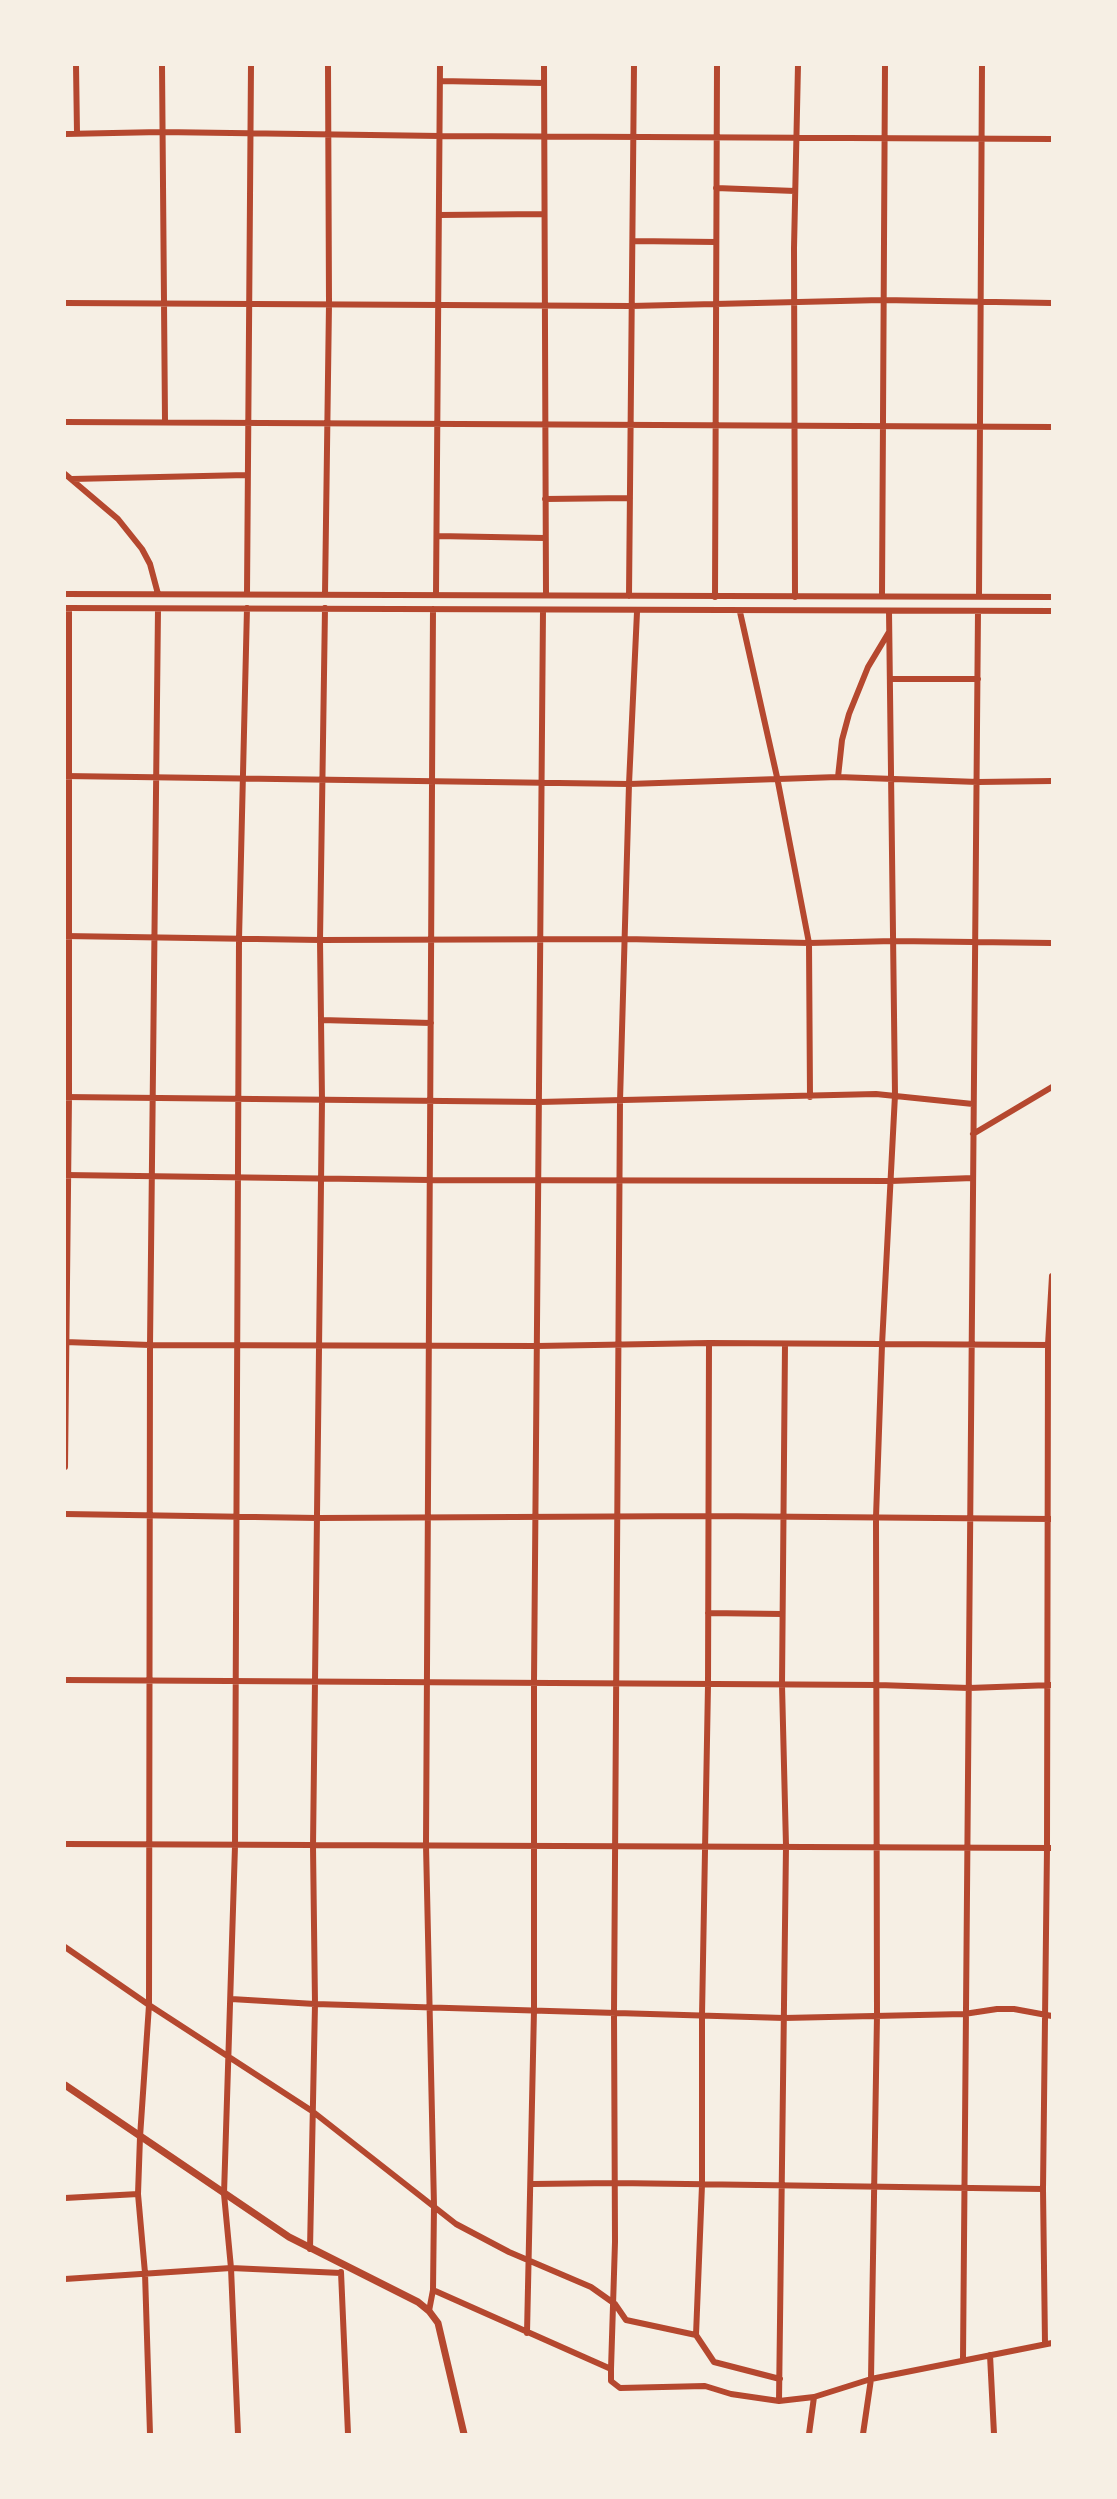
<!DOCTYPE html>
<html>
<head>
<meta charset="utf-8">
<style>
	body { margin:0 }
	#map { position:relative; width:1117px; height:2499px; overflow:hidden; background:#f6efe4; font-family:Jost,sans-serif }
	canvas { display:block }
	.frame { position:absolute; inset:0; border:66px solid #f6efe4; pointer-events:none }
</style>
</head>
<body>
<div id="map">
<canvas width="1117" height="2499"></canvas>
<div class="frame"></div>
</div>
<script>
const c = document.querySelector('canvas').getContext('2d');
c.lineJoin = 'round';
const toPath = rows => new Path2D(rows.map(r => 'M' + r).join(''));
function strokePath(path, color, width, dash) { c.strokeStyle = color; c.lineWidth = width; c.lineCap = dash ? 'butt' : 'round'; c.setLineDash(dash || []); c.stroke(path); }
const minor = toPath([
	[76,65,77,133],
	[162,65,165,421],
	[544,65,546,595],
	[440,81,544,83],
	[65,134,161,132,440,136,1052,139],
	[716,188,795,191],
	[439,215,544,214],
	[633,241,716,242],
	[65,303,631,306,882,300,1052,303],
	[65,422,1052,427],
	[65,474,118,519,142,549,150,564,158,594],
	[72,479,247,475],
	[545,499,630,498],
	[437,536,545,538],
	[247,593,251,65],
	[65,594,1052,597],
	[325,594,329,304,328,65],
	[436,594,440,65],
	[629,596,634,65],
	[882,596,885,65],
	[979,596,982,65],
	[715,597,717,65],
	[795,597,794,248,798,65],
	[65,608,1052,611],
	[740,612,777,777,809,943,810,1097],
	[891,679,978,679],
	[65,776,629,784,838,777,978,782,1052,781],
	[838,777,842,740,849,714,868,667,889,632],
	[65,936,320,940,625,939,809,943,894,941,1052,943],
	[321,1020,431,1023],
	[65,1097,539,1102,876,1094,973,1104],
	[973,1134,1052,1087],
	[65,1175,430,1180,891,1181,973,1178],
	[65,1342,150,1345,537,1346,709,1343,1052,1345],
	[709,1343,708,1685,702,2016,702,2185,696,2335,714,2362,780,2379],
	[785,1344,782,1685,786,1846,779,2401,814,2397,871,2379,1052,2343],
	[65,1467,69,1097,69,608],
	[65,1514,318,1518,708,1516,1052,1519],
	[708,1613,782,1614],
	[65,1680,878,1685,969,1688,1052,1685],
	[65,1844,1052,1848],
	[65,1947,149,2005,312,2111,456,2224,509,2252,591,2287,615,2304,626,2320,696,2335],
	[231,1999,315,2004,784,2018,964,2014,997,2009,1014,2009,1052,2016],
	[532,2184,615,2183,1043,2189],
	[65,2198,138,2194],
	[310,2249,315,2004,313,1846,322,1100,320,940,325,608],
	[341,2272,348,2434],
	[65,2279,231,2268,341,2273],
	[433,2290,611,2369,611,2381,620,2388,705,2386,731,2394,779,2401],
	[429,2311,433,2290,434,2206,426,1845,433,609],
	[527,2333,534,2010,534,1682,543,610],
	[1045,2344,1043,2189,1047,1848,1048,1345,1052,1276],
	[990,2355,994,2434],
	[963,2360,978,611],
	[611,2369,615,2242,614,2012,620,1101,629,784,637,612],
	[150,2434,145,2273,138,2194,140,2137,149,2005,150,1345,158,609],
	[238,2434,231,2268,224,2194,235,1846,239,939,247,608],
	[809,2434,814,2397],
	[863,2434,871,2379,877,2015,876,1517,882,1345,895,1095,889,611]
]);
const tertiary = toPath([
	[65,2085,289,2237,418,2302,429,2311,438,2323,464,2434]
]);
strokePath(minor, '#b5482f', 6);
strokePath(tertiary, '#b5482f', 7);
</script>
</body>
</html>
